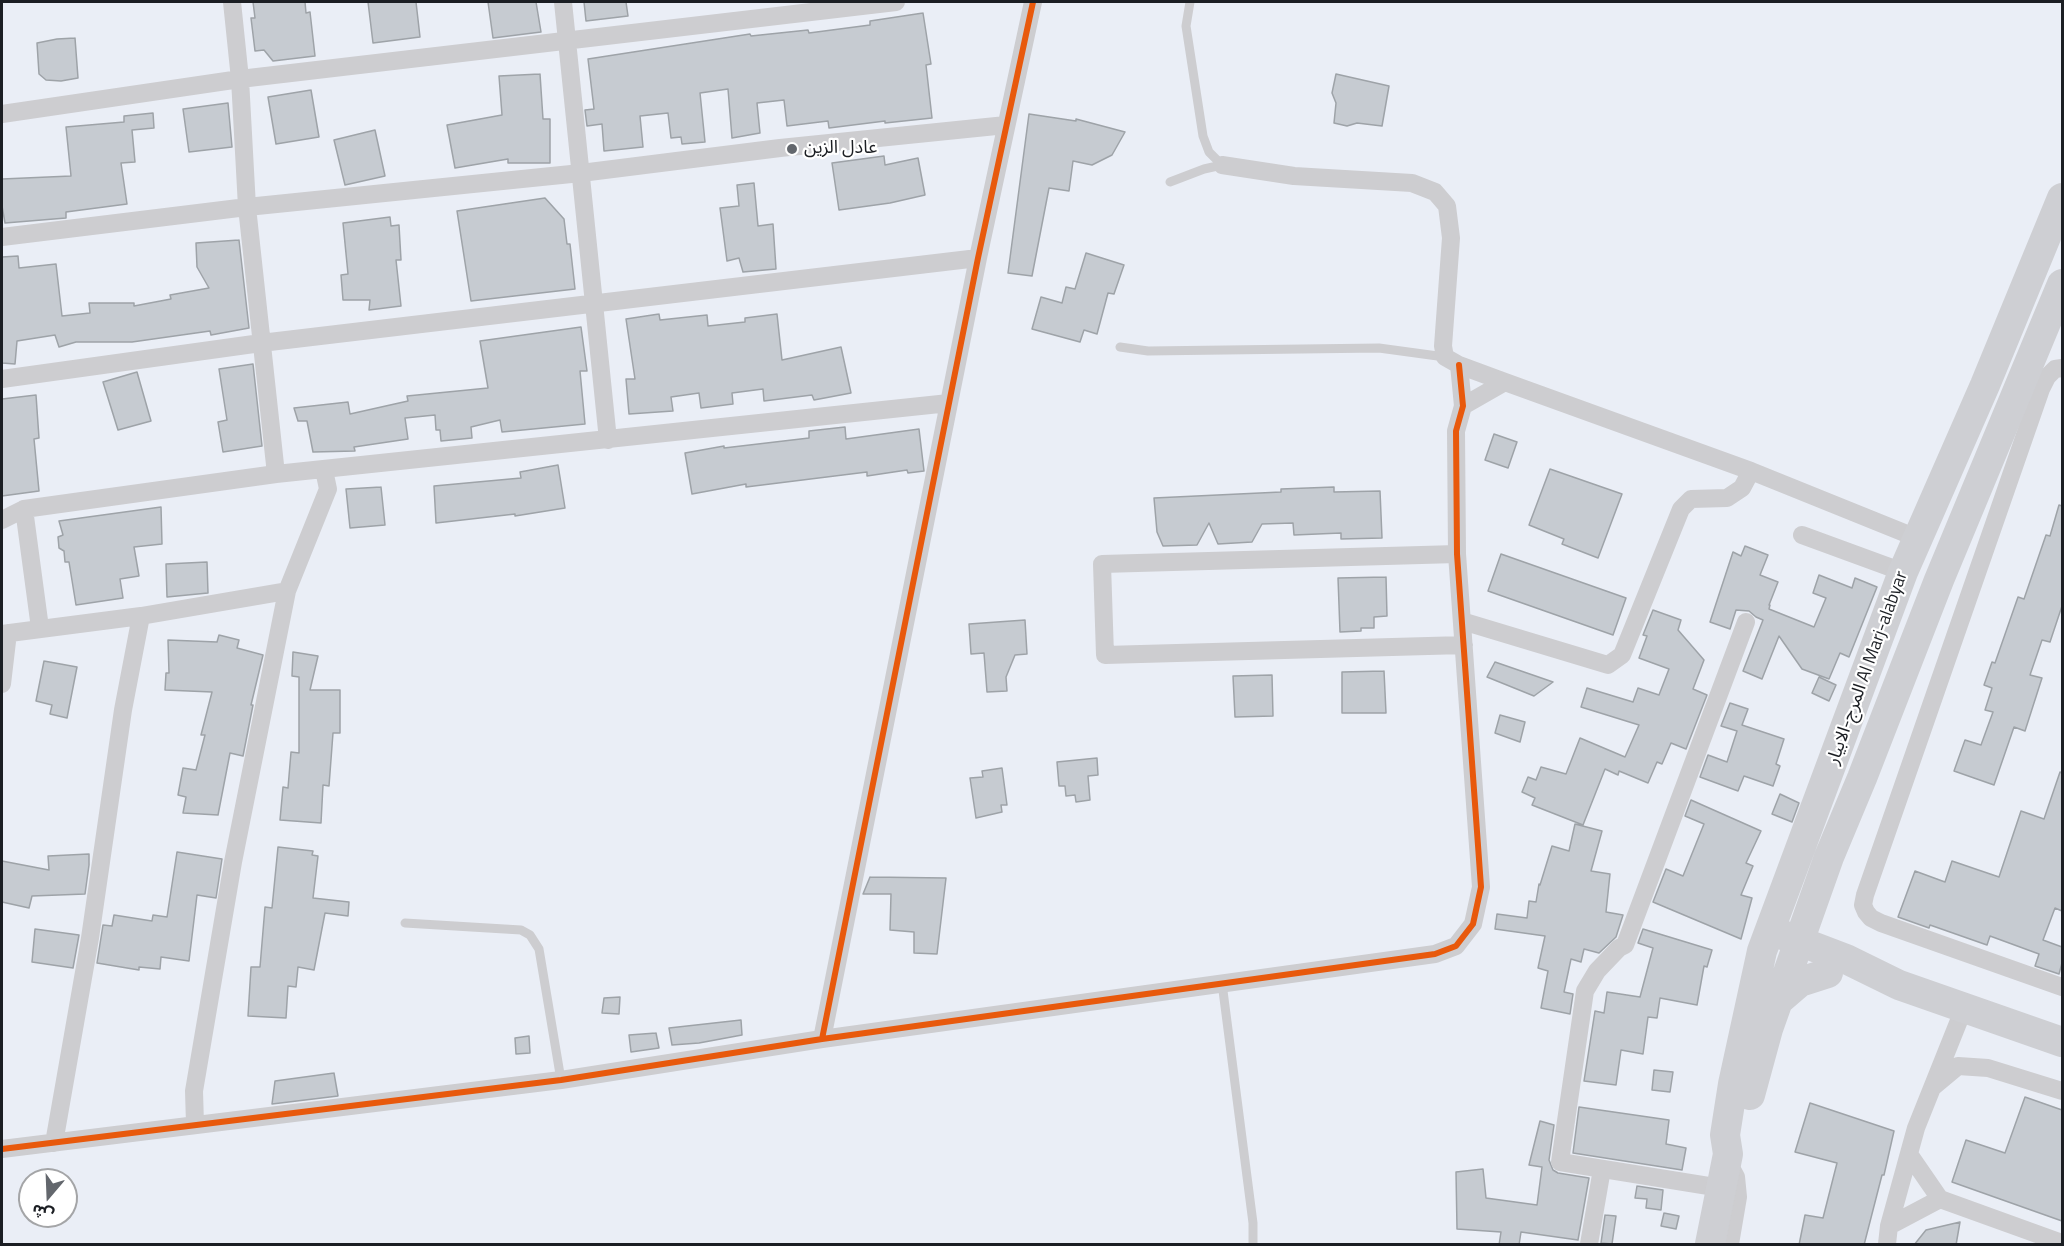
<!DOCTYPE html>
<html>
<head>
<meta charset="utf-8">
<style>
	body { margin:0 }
	#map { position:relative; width:2064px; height:1246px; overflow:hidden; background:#eaeef6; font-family:"Titillium Web","Noto Sans Arabic",sans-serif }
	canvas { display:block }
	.frame { position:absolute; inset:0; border:3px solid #1b1e23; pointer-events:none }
	.north { position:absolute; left:18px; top:1168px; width:60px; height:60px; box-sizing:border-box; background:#fff; border:2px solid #a4a5a7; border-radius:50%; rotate:199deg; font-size:16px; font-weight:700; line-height:24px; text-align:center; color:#1b1e23 }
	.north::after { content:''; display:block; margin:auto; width:21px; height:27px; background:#63676d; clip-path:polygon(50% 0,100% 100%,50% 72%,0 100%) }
</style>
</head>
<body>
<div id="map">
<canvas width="2064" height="1246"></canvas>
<div class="frame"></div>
<div class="north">ش</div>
</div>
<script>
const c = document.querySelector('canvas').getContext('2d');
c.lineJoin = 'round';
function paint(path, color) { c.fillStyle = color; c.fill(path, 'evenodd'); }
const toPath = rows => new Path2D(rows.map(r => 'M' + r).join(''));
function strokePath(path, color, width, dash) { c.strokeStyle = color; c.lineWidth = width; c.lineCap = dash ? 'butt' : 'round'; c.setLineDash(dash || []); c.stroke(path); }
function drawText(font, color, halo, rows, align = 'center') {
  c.font = font + ' "Titillium Web","Noto Sans Arabic",sans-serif'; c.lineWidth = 4.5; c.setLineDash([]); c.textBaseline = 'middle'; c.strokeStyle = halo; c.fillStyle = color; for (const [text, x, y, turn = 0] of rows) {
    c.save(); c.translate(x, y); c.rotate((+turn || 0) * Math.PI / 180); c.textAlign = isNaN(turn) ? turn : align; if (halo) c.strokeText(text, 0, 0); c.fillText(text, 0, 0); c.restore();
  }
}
const building = toPath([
	[253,2,305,2,306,13,310,12,315,56,273,61,264,50,255,51,251,18,255,18,253,2],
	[368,2,416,2,420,37,373,43,368,2],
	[488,2,536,2,541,32,493,38,488,2],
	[584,2,626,2,628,16,586,21,584,2],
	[923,13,931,64,926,65,932,118,885,123,885,121,829,128,828,121,787,126,784,100,757,103,760,133,732,138,728,89,700,93,705,142,682,144,681,137,671,138,668,113,640,116,643,147,604,151,602,124,587,126,585,110,594,109,588,59,750,34,751,36,808,30,809,33,870,25,870,21,923,13],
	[75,38,78,78,61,81,46,80,39,74,37,43,57,39,75,38],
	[540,74,543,119,550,119,550,163,508,163,508,159,455,168,447,125,502,115,499,76,540,74],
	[1336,74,1389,86,1382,126,1357,123,1347,126,1334,123,1336,103,1332,93,1336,74],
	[311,90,319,137,276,144,268,97,311,90],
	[228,103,232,147,189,152,183,109,228,103],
	[153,113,154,128,132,130,135,162,121,163,127,204,66,212,66,218,5,223,2,206,2,179,71,176,66,127,124,122,124,116,153,113],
	[1029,114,1076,121,1076,119,1125,132,1112,155,1092,165,1073,161,1069,191,1049,188,1032,276,1008,273,1029,114],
	[375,130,385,176,345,185,334,140,375,130],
	[884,156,885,165,918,158,925,195,890,203,839,210,832,163,884,156],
	[754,183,758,226,773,224,776,269,743,272,739,258,727,261,720,208,739,206,737,185,754,183],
	[545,198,564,219,567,244,570,244,575,289,471,301,457,211,545,198],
	[390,217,391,226,399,225,401,260,396,260,401,306,369,310,370,300,343,300,341,275,348,274,343,223,390,217],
	[239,240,249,328,211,335,210,331,132,342,76,342,59,347,55,335,17,341,15,364,2,363,2,257,18,256,19,268,56,264,62,316,90,313,89,303,134,303,134,306,171,299,170,295,209,288,197,267,196,243,239,240],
	[1086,253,1124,265,1114,294,1108,293,1097,334,1084,330,1080,342,1032,329,1041,297,1062,303,1066,287,1075,289,1086,253],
	[659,314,660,320,707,315,708,326,745,322,745,318,777,314,782,360,841,347,851,393,814,400,812,395,764,401,763,389,732,393,733,404,701,408,699,393,671,397,673,411,629,414,626,379,635,379,626,319,659,314],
	[581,327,587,371,580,371,585,424,502,432,500,420,471,427,472,438,441,441,440,430,436,430,435,415,405,418,408,439,354,447,355,451,313,452,307,421,298,421,294,408,348,402,350,414,408,401,407,396,488,388,480,341,581,327],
	[253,364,262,446,223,452,218,422,227,420,219,369,253,364],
	[137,372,151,421,118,430,103,382,137,372],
	[36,395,39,438,34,439,39,491,2,496,2,399,36,395],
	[845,427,846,439,919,429,924,471,908,473,907,470,867,476,867,472,746,487,746,484,692,494,685,453,724,446,724,448,809,438,809,431,845,427],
	[1494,434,1517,442,1508,468,1485,460,1494,434],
	[558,465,565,508,515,516,515,514,436,523,434,486,521,478,520,472,558,465],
	[1550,469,1622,494,1598,558,1562,544,1564,539,1529,525,1550,469],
	[381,487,385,525,350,528,346,489,381,487],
	[1334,487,1334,492,1380,491,1382,538,1341,539,1341,533,1294,535,1293,523,1262,524,1252,542,1218,544,1209,523,1197,545,1163,546,1157,532,1154,498,1281,492,1281,489,1334,487],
	[2059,505,2062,506,2062,606,2050,642,2042,640,2030,675,2042,678,2025,731,2014,727,1994,785,1954,771,1965,740,1981,745,1993,712,1985,710,1992,688,1984,685,1992,662,1995,663,2018,597,2024,599,2046,535,2050,536,2059,505],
	[161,507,162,544,134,547,139,576,120,579,123,598,76,605,69,562,65,562,64,551,59,548,58,537,63,535,59,521,161,507],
	[1745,546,1768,555,1760,575,1778,582,1769,605,1770,605,1769,609,1814,627,1826,598,1813,593,1819,575,1852,588,1855,578,1877,587,1849,657,1840,653,1829,679,1802,669,1779,636,1762,679,1743,671,1763,620,1756,617,1749,611,1736,610,1730,629,1710,622,1733,552,1741,556,1745,546],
	[1501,554,1626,598,1613,635,1488,591,1501,554],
	[207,562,208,593,167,597,166,564,207,562],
	[1386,577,1387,616,1374,617,1374,628,1361,628,1361,631,1340,632,1338,578,1386,577],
	[1653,610,1681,620,1678,630,1704,660,1693,689,1707,695,1686,749,1671,743,1662,764,1657,762,1648,783,1619,771,1618,775,1605,769,1583,825,1532,805,1535,798,1522,792,1528,777,1536,780,1541,767,1566,774,1580,738,1625,757,1639,725,1581,707,1587,688,1633,702,1638,688,1659,695,1669,669,1639,658,1647,636,1643,635,1653,610],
	[1025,620,1027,654,1015,655,1006,677,1007,691,987,692,984,653,971,654,969,624,1025,620],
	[219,635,239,640,237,648,263,655,251,705,253,705,243,756,230,753,218,815,183,813,186,797,178,795,183,768,196,770,205,735,201,735,212,692,165,690,166,673,169,673,168,640,217,642,219,635],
	[293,652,318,656,310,690,340,690,340,733,333,733,329,786,323,785,321,823,280,820,283,787,288,788,291,752,299,753,299,677,292,676,293,652],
	[44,661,77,667,67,718,50,714,52,705,36,701,44,661],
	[1495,662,1553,682,1534,696,1487,677,1495,662],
	[1384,671,1386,713,1342,713,1342,672,1384,671],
	[1272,675,1273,716,1235,717,1233,676,1272,675],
	[1819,677,1836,685,1829,701,1812,693,1819,677],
	[1730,703,1748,709,1742,725,1784,739,1776,764,1780,766,1773,786,1744,776,1738,791,1700,777,1708,755,1727,762,1737,731,1721,726,1730,703],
	[1500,715,1525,722,1520,742,1495,733,1500,715],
	[1097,758,1098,775,1088,776,1090,800,1076,802,1075,795,1066,796,1065,786,1059,786,1057,762,1097,758],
	[1002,768,1007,805,1001,805,1002,812,976,818,970,778,983,777,982,771,1002,768],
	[2060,772,2062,773,2062,911,2055,908,2043,940,2062,947,2062,963,2059,974,2035,966,2039,954,1990,936,1987,945,1930,925,1929,928,1898,917,1915,871,1945,882,1952,861,1999,877,2021,811,2044,819,2060,772],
	[1780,794,1799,803,1792,822,1772,814,1780,794],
	[1691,800,1761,831,1746,863,1753,866,1741,895,1752,898,1741,939,1653,902,1666,869,1683,876,1704,824,1685,816,1691,800],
	[1575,824,1602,831,1591,871,1610,874,1606,912,1623,915,1616,937,1599,953,1584,949,1581,962,1571,959,1564,992,1573,994,1570,1014,1541,1008,1548,971,1538,968,1545,936,1495,929,1497,914,1527,918,1529,901,1536,902,1539,884,1540,885,1552,846,1569,851,1575,824],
	[278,847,313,851,312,855,318,856,313,898,349,902,348,916,325,913,314,970,298,967,296,987,288,986,286,1018,248,1016,251,967,260,967,265,907,272,908,278,847],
	[177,852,222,859,216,898,197,895,189,961,161,957,160,969,139,967,139,970,97,963,103,925,112,926,114,915,152,921,153,915,167,917,177,852],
	[89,854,89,865,85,894,32,896,29,908,2,902,2,861,49,870,48,856,89,854],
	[870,877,946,878,937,954,914,953,914,932,890,930,891,894,863,894,870,877],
	[35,929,79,935,73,968,32,962,35,929],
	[1643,929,1712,950,1707,967,1704,966,1697,1005,1660,998,1657,1018,1648,1017,1643,1054,1621,1050,1616,1085,1584,1081,1595,1011,1604,1013,1607,992,1640,997,1653,948,1638,943,1643,929],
	[620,997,619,1014,602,1013,604,998,620,997],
	[741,1020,742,1035,699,1043,672,1045,669,1028,741,1020],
	[656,1033,659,1048,631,1052,629,1035,656,1033],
	[529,1036,530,1053,516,1054,515,1038,529,1036],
	[1654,1070,1673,1072,1670,1092,1652,1090,1654,1070],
	[334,1073,338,1096,272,1104,275,1081,334,1073],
	[2025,1097,2062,1110,2062,1221,1952,1182,1966,1140,2005,1153,2025,1097],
	[1810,1103,1894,1131,1884,1175,1882,1175,1864,1245,1799,1245,1805,1215,1823,1218,1837,1163,1795,1152,1810,1103],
	[1579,1107,1669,1120,1666,1144,1686,1148,1682,1170,1573,1153,1579,1107],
	[1540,1121,1554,1125,1549,1160,1553,1170,1558,1173,1589,1178,1578,1240,1521,1232,1519,1245,1499,1245,1501,1232,1457,1229,1456,1172,1483,1169,1486,1198,1537,1205,1542,1167,1529,1165,1540,1121],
	[1637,1186,1663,1190,1661,1210,1646,1208,1647,1199,1635,1198,1637,1186],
	[1664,1213,1679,1216,1676,1229,1661,1226,1664,1213],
	[1605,1215,1616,1216,1612,1244,1601,1243,1605,1215],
	[1960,1222,1956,1245,1914,1245,1926,1230,1960,1222]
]);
const service = toPath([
	[1190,2,1186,26,1203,136,1209,152,1222,165],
	[1170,182,1204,169,1222,165],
	[1120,347,1148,351,1379,348,1445,357],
	[405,923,521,930,530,935,539,949,561,1080],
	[1222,983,1253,1223,1253,1244]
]);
const minor = toPath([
	[232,2,240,79,247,207,276,474],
	[563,2,608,440],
	[2,114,240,79,896,2],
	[1222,165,1294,176,1412,183,1435,192,1447,206,1451,238,1443,346,1445,357,1459,365,1505,382,1751,471,1917,538],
	[2,237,247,207,581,173,780,148,1006,125],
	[2062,368,2055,369,2047,377,2041,389,1865,895,1863,905,1866,912,1871,918,1881,923,2062,987],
	[2,379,261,343,978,258],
	[1463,406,1505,382],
	[24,509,40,628],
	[2,520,24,509,276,474,949,403],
	[1802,535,1903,572],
	[1457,554,1102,564,1105,655,1464,645],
	[1462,621,1608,665,1622,655,1681,509,1691,499,1727,498,1742,488,1751,471],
	[2,634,141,616,287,591],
	[2,684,8,633],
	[822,1039,978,258,1033,2],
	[1934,1086,1958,1066,1988,1068,2062,1091],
	[195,1124,194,1091,233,862,287,591,328,489,324,470],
	[54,1143,90,938,123,710,141,616],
	[2,1149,561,1080,822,1039,1435,954,1456,946,1473,924,1481,887,1457,554,1456,431,1463,406,1459,365],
	[1909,1154,1940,1199],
	[1728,1162,1736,1177,1738,1197,1730,1244],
	[1721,1188,1560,1162,1585,991,1597,971,1619,948,1625,945,1746,622],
	[1889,1226,1940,1199,2062,1243],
	[1589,1244,1602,1169],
	[1887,1244,1889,1226,1916,1128,1964,1008]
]);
const primary = toPath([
	[1783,935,1846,959,1899,985,2062,1042],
	[1778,1001,1800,982,1828,973],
	[1750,1095,1768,1029,1829,857,1862,778,1939,580,2062,284],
	[1710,1244,1728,1154,1725,1135,1733,1084,1762,951,1903,572,1985,385,2062,198]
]);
const cycleway = toPath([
	[822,1039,978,258,1033,2],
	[2,1149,561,1080,822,1039,1435,954,1456,946,1473,924,1481,887,1457,554,1456,431,1463,406,1459,365]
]);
const markers = [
	[792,149,6,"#63676d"]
];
const poiNames = [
	["عادل الزين",804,149]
];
const streetNames = [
	["المرج-الابيار Al Marj-alabyar",1868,668,-70]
];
paint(building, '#c6cbd1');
strokePath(building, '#9ea3a8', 1.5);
strokePath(service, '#cdcdd0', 9);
strokePath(minor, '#cdcdd0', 18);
strokePath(primary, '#cecfd3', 30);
strokePath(cycleway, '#e8590c', 6);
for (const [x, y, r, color] of markers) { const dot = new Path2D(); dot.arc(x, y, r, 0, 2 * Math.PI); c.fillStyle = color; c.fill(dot); strokePath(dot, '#fff', 2); }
drawText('18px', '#1b1e23', '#fff', poiNames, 'left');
drawText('18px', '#1b1e23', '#fff', streetNames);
</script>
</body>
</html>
